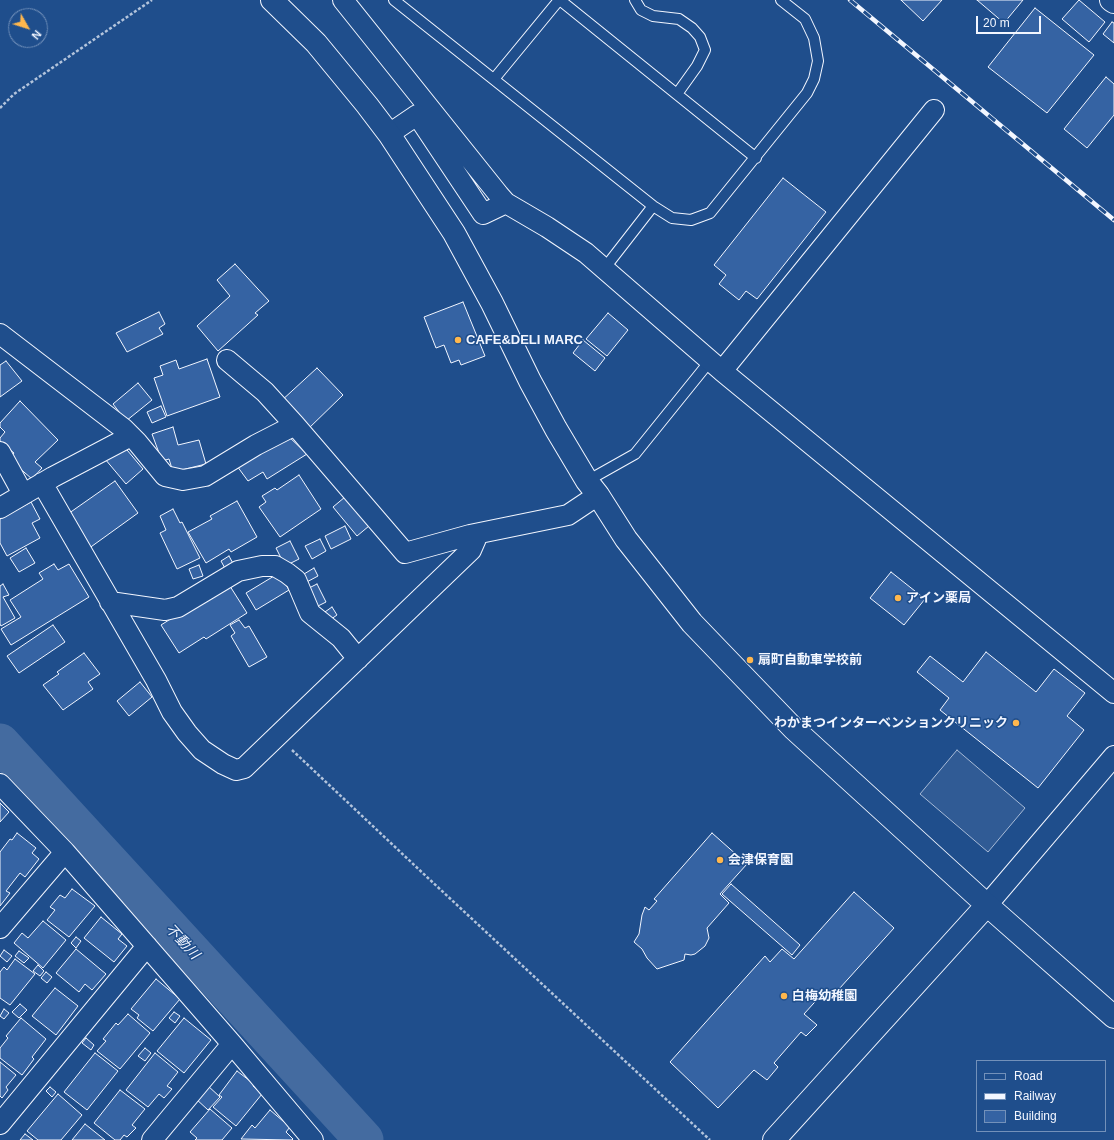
<!DOCTYPE html>
<html>
<head>
<meta charset="utf-8">
<style>
	body { margin:0 }
	#map { position:relative; width:1114px; height:1140px; overflow:hidden; background:#1f4e8c; font-family:Helvetica,sans-serif }
	canvas { display:block }
	.legend { position:absolute; left:976px; top:1060px; width:130px; height:72px; box-sizing:border-box; background:#1f4e8c; border:1px solid #7391ba; margin:0; padding:5px 7px; list-style:none; font-size:12px; color:#f2f6ff }
	.legend li { display:flex; align-items:center; gap:8px; height:20px }
	.legend b { width:20px; border:1px solid #7391ba }
	.north { position:absolute; left:8px; top:8px; width:40px; height:40px; box-sizing:border-box; background:#1f4e8c; border:1px solid #7391ba; border-radius:50%; rotate:129deg; font-size:11px; font-weight:700; line-height:16px; text-align:center; color:#f2f6ff }
	.north::after { content:''; display:block; margin:auto; width:14px; height:18px; background:#ffb74d; clip-path:polygon(50% 0,100% 100%,50% 72%,0 100%) }
	.scale { position:absolute; left:976px; top:16px; width:65px; height:18px; box-sizing:border-box; border:2px solid #f2f6ff; border-top:0; padding-left:5px; font-size:12px; line-height:14px; white-space:nowrap; color:#f2f6ff; -webkit-text-stroke:3px #1f4e8c; paint-order:stroke }
</style>
</head>
<body>
<div id="map">
<canvas width="1114" height="1140"></canvas>
<ul class="legend">
<li><b style="height:5px;background:#1f4e8c"></b>Road</li>
<li><b style="height:5px;background:#f2f6ff"></b>Railway</li>
<li><b style="height:11px;background:#3563a3"></b>Building</li>
</ul>
<div class="north">N</div>
<div class="scale">20 m</div>
</div>
<script>
const c = document.querySelector('canvas').getContext('2d');
c.lineJoin = 'round';
function paint(path, color) { c.fillStyle = color; c.fill(path, 'evenodd'); }
const toPath = rows => new Path2D(rows.map(r => 'M' + r).join(''));
function strokePath(path, color, width, dash) { c.strokeStyle = color; c.lineWidth = width; c.lineCap = dash ? 'butt' : 'round'; c.setLineDash(dash || []); c.stroke(path); }
function drawText(font, color, halo, rows, align = 'center') {
  c.font = font + ' Helvetica,"Noto Sans JP",sans-serif'; c.lineWidth = 3; c.setLineDash([]); c.textBaseline = 'middle'; c.strokeStyle = halo; c.fillStyle = color; for (const [text, x, y, turn = 0] of rows) {
    c.save(); c.translate(x, y); c.rotate((+turn || 0) * Math.PI / 180); c.textAlign = isNaN(turn) ? turn : align; if (halo) c.strokeText(text, 0, 0); c.fillText(text, 0, 0); c.restore();
  }
}
const built = toPath([
	[957,750,1025,808,988,852,920,794,957,750]
]);
const river = toPath([
	[0,743,364,1140]
]);
const building = toPath([
	[901,0,942,0,923,21,901,0],
	[977,0,1023,0,1004,23,977,0],
	[1079,0,1105,22,1089,42,1062,19,1079,0],
	[1035,8,1094,55,1047,113,988,67,1035,8],
	[1112,22,1114,23,1114,43,1103,34,1112,22],
	[1106,77,1114,84,1114,115,1087,148,1064,129,1106,77],
	[783,178,826,212,757,299,746,291,739,300,719,284,726,275,714,265,783,178],
	[235,264,269,301,255,313,258,315,218,351,197,326,230,296,217,280,235,264],
	[463,302,485,356,461,365,459,360,451,363,444,345,436,348,424,317,463,302],
	[159,312,165,324,159,328,163,334,127,352,116,333,159,312],
	[608,313,628,330,607,356,586,339,608,313],
	[583,340,605,358,595,371,573,353,583,340],
	[207,359,220,397,167,416,154,378,163,375,160,366,176,360,179,369,207,359],
	[6,361,22,381,0,397,0,365,6,361],
	[317,368,343,395,307,430,280,402,317,368],
	[138,383,152,400,126,421,113,404,138,383],
	[20,401,58,440,35,462,42,468,32,479,9,459,14,453,0,441,0,438,5,432,0,427,0,423,20,401],
	[161,406,166,417,152,423,147,412,161,406],
	[173,427,178,445,199,440,206,464,173,472,169,459,162,461,152,434,173,427],
	[287,435,307,454,267,479,263,472,248,481,237,466,287,435],
	[122,444,143,469,126,484,105,459,122,444],
	[299,475,321,509,280,537,259,507,266,502,262,496,275,488,277,490,299,475],
	[115,481,138,513,88,549,65,516,115,481],
	[345,497,369,526,357,536,333,507,345,497],
	[237,501,257,537,231,552,229,549,206,563,188,532,212,519,210,516,237,501],
	[31,502,40,519,32,523,40,538,7,556,0,543,0,519,31,502],
	[173,509,180,523,182,522,200,558,177,569,160,533,166,530,160,516,173,509],
	[345,526,351,539,331,549,325,536,345,526],
	[320,539,326,551,312,559,305,546,320,539],
	[290,541,299,559,285,566,276,548,290,541],
	[26,548,35,563,19,572,10,558,26,548],
	[229,556,235,567,227,572,221,561,229,556],
	[54,564,58,570,69,564,89,597,11,645,1,629,21,617,10,600,43,579,39,573,54,564],
	[199,565,203,576,193,579,189,569,199,565],
	[314,568,318,576,303,584,299,577,314,568],
	[891,572,925,599,904,625,870,598,891,572],
	[279,573,289,590,256,610,246,593,279,573],
	[228,583,247,613,206,639,204,637,179,653,161,625,228,583],
	[3,584,9,595,3,597,15,618,1,626,0,624,0,586,3,584],
	[317,584,326,602,314,608,305,590,317,584],
	[332,607,337,615,327,622,322,614,332,607],
	[239,620,245,628,249,626,267,657,249,667,231,636,235,633,230,625,239,620],
	[53,625,65,642,19,673,7,656,53,625],
	[986,652,1036,692,1054,669,1085,693,1067,716,1084,730,1038,788,940,710,949,698,917,672,930,656,963,682,986,652],
	[84,653,100,674,88,682,93,689,63,710,43,685,59,674,57,672,84,653],
	[140,682,152,697,129,716,117,701,140,682],
	[0,803,9,812,0,822,0,803],
	[17,833,36,848,32,853,39,859,25,877,20,873,6,891,10,893,0,906,0,852,10,839,12,840,17,833],
	[712,833,747,864,720,894,729,903,707,928,709,938,705,946,695,954,691,955,685,954,684,960,657,969,647,958,642,949,634,942,639,934,642,915,645,907,649,910,657,901,654,899,712,833],
	[731,884,800,945,792,955,722,894,731,884],
	[72,889,95,906,69,937,47,920,55,910,50,907,60,895,65,898,72,889],
	[854,892,894,928,830,999,823,993,804,1014,817,1025,806,1036,801,1032,774,1063,778,1067,767,1080,754,1070,718,1108,670,1062,765,956,770,962,782,949,794,959,854,892],
	[101,917,122,934,118,939,127,946,114,962,84,938,101,917],
	[43,921,66,940,43,968,14,943,22,933,28,938,43,921],
	[76,937,81,941,76,948,71,943,76,937],
	[76,949,106,974,92,990,85,984,79,992,56,973,76,949],
	[4,950,12,956,7,962,0,956,4,950],
	[19,951,29,958,24,963,15,956,19,951],
	[15,959,35,974,10,1005,0,998,0,972,4,967,7,970,15,959],
	[38,965,44,971,40,976,33,971,38,965],
	[46,972,52,977,47,983,41,978,46,972],
	[156,979,180,999,153,1031,137,1018,139,1015,131,1009,156,979],
	[55,988,78,1006,56,1035,32,1016,55,988],
	[20,1004,27,1010,19,1018,12,1012,20,1004],
	[4,1009,9,1013,4,1019,0,1016,4,1009],
	[174,1012,180,1016,175,1023,169,1018,174,1012],
	[128,1014,150,1033,120,1069,97,1051,106,1041,103,1039,116,1023,118,1025,128,1014],
	[21,1018,46,1039,32,1057,34,1059,22,1075,0,1058,0,1048,8,1038,6,1036,21,1018],
	[184,1018,211,1040,184,1073,157,1051,184,1018],
	[86,1038,94,1045,91,1050,82,1043,86,1038],
	[145,1048,151,1053,145,1061,138,1056,145,1048],
	[95,1053,118,1071,87,1110,64,1092,95,1053],
	[155,1053,178,1072,167,1086,172,1089,164,1098,159,1094,148,1107,126,1090,155,1053],
	[0,1062,16,1075,6,1087,8,1090,2,1098,0,1096,0,1062],
	[237,1071,254,1084,253,1086,262,1094,236,1126,213,1107,222,1097,219,1095,237,1071],
	[207,1085,220,1097,208,1110,195,1098,207,1085],
	[50,1087,56,1092,52,1097,46,1091,50,1087],
	[120,1090,145,1109,132,1125,136,1128,127,1137,124,1135,120,1140,115,1140,94,1123,120,1090],
	[58,1094,82,1115,61,1140,38,1140,27,1131,58,1094],
	[210,1109,232,1128,222,1140,195,1140,197,1138,190,1132,210,1109],
	[270,1110,290,1127,286,1132,293,1139,292,1140,241,1139,252,1125,255,1128,270,1110],
	[85,1124,105,1140,72,1140,85,1124],
	[25,1134,33,1140,20,1140,25,1134]
]);
const path = toPath([
	[0,108,14,94,152,0],
	[292,750,428,878,710,1140]
]);
const service = toPath([
	[394,0,653,206,672,218,691,220,710,213,807,93,814,79,818,61,814,38,805,19,781,0],
	[560,0,756,158],
	[635,0,641,10,653,16,679,19,692,28,700,37,705,50,697,66,677,94],
	[494,79,559,0],
	[604,269,653,206],
	[587,481,635,454,710,361]
]);
const minor = toPath([
	[343,0,499,195,506,203],
	[389,134,417,115,483,214,506,203,547,227,586,253,722,371,1114,693],
	[0,334,124,429,137,442,165,476,183,480,205,476,256,445,295,425,405,553,470,535,568,515,598,495],
	[227,360,265,392,295,425],
	[722,371,934,110],
	[0,452,23,494],
	[42,483,156,680,172,712,187,733,202,750,223,764,236,770,244,768,471,550,478,534],
	[0,508,53,477,131,436],
	[110,602,165,610,178,607,238,571,262,566,275,566,287,573,296,580,310,613,341,638,358,659],
	[0,784,65,852,232,1044,313,1140],
	[987,905,1114,756],
	[0,928,65,852],
	[0,1124,147,946],
	[152,1140,232,1044]
]);
const tertiary = toPath([
	[272,0,316,43,367,105,389,134,454,233,492,303,530,381,556,429,587,481,598,495,626,539,692,623,794,729,987,905,1114,1017],
	[774,1140,987,905]
]);
const primary = toPath([
	[1111,0,1114,2]
]);
const rail = toPath([
	[850,0,1114,220]
]);
const markers = [
	[458,340,4,"#ffb74d"],
	[898,598,4,"#ffb74d"],
	[750,660,4,"#ffb74d"],
	[1016,723,4,"#ffb74d"],
	[720,860,4,"#ffb74d"],
	[784,996,4,"#ffb74d"]
];
const poiNames = [
	["CAFE&DELI MARC",466,340],
	["アイン薬局",906,598],
	["扇町自動車学校前",758,660],
	["わかまつインターベンションクリニック",1008,723,"right"],
	["会津保育園",728,860],
	["白梅幼稚園",792,996]
];
const waterNames = [
	["不動川",182,942,47]
];
paint(built, '#305b95');
strokePath(built, '#a8bbd7', 1);
strokePath(river, '#446ba0', 39);
paint(building, '#3563a3');
strokePath(building, '#f2f6ff', 1);
strokePath(service, '#f2f6ff', 12);
strokePath(minor, '#f2f6ff', 22);
strokePath(tertiary, '#f2f6ff', 24);
strokePath(primary, '#f2f6ff', 24);
strokePath(path, '#b3c4dc', 2.5, [3, 2]);
strokePath(service, '#1f4e8c', 10);
strokePath(minor, '#1f4e8c', 20);
strokePath(tertiary, '#1f4e8c', 22);
strokePath(primary, '#1f4e8c', 22);
strokePath(rail, '#f2f6ff', 4.5);
strokePath(rail, '#1f4e8c', 3, [9]);
for (const [x, y, r, color] of markers) { const dot = new Path2D(); dot.arc(x, y, r, 0, 2 * Math.PI); c.fillStyle = color; c.fill(dot); strokePath(dot, '#1f4e8c', 1.5); }
drawText('bold 13px', '#f2f6ff', '#1f4e8c', poiNames, 'left');
drawText('italic 14px', '#f2f6ff', '#1f4e8c', waterNames);
</script>
</body>
</html>
